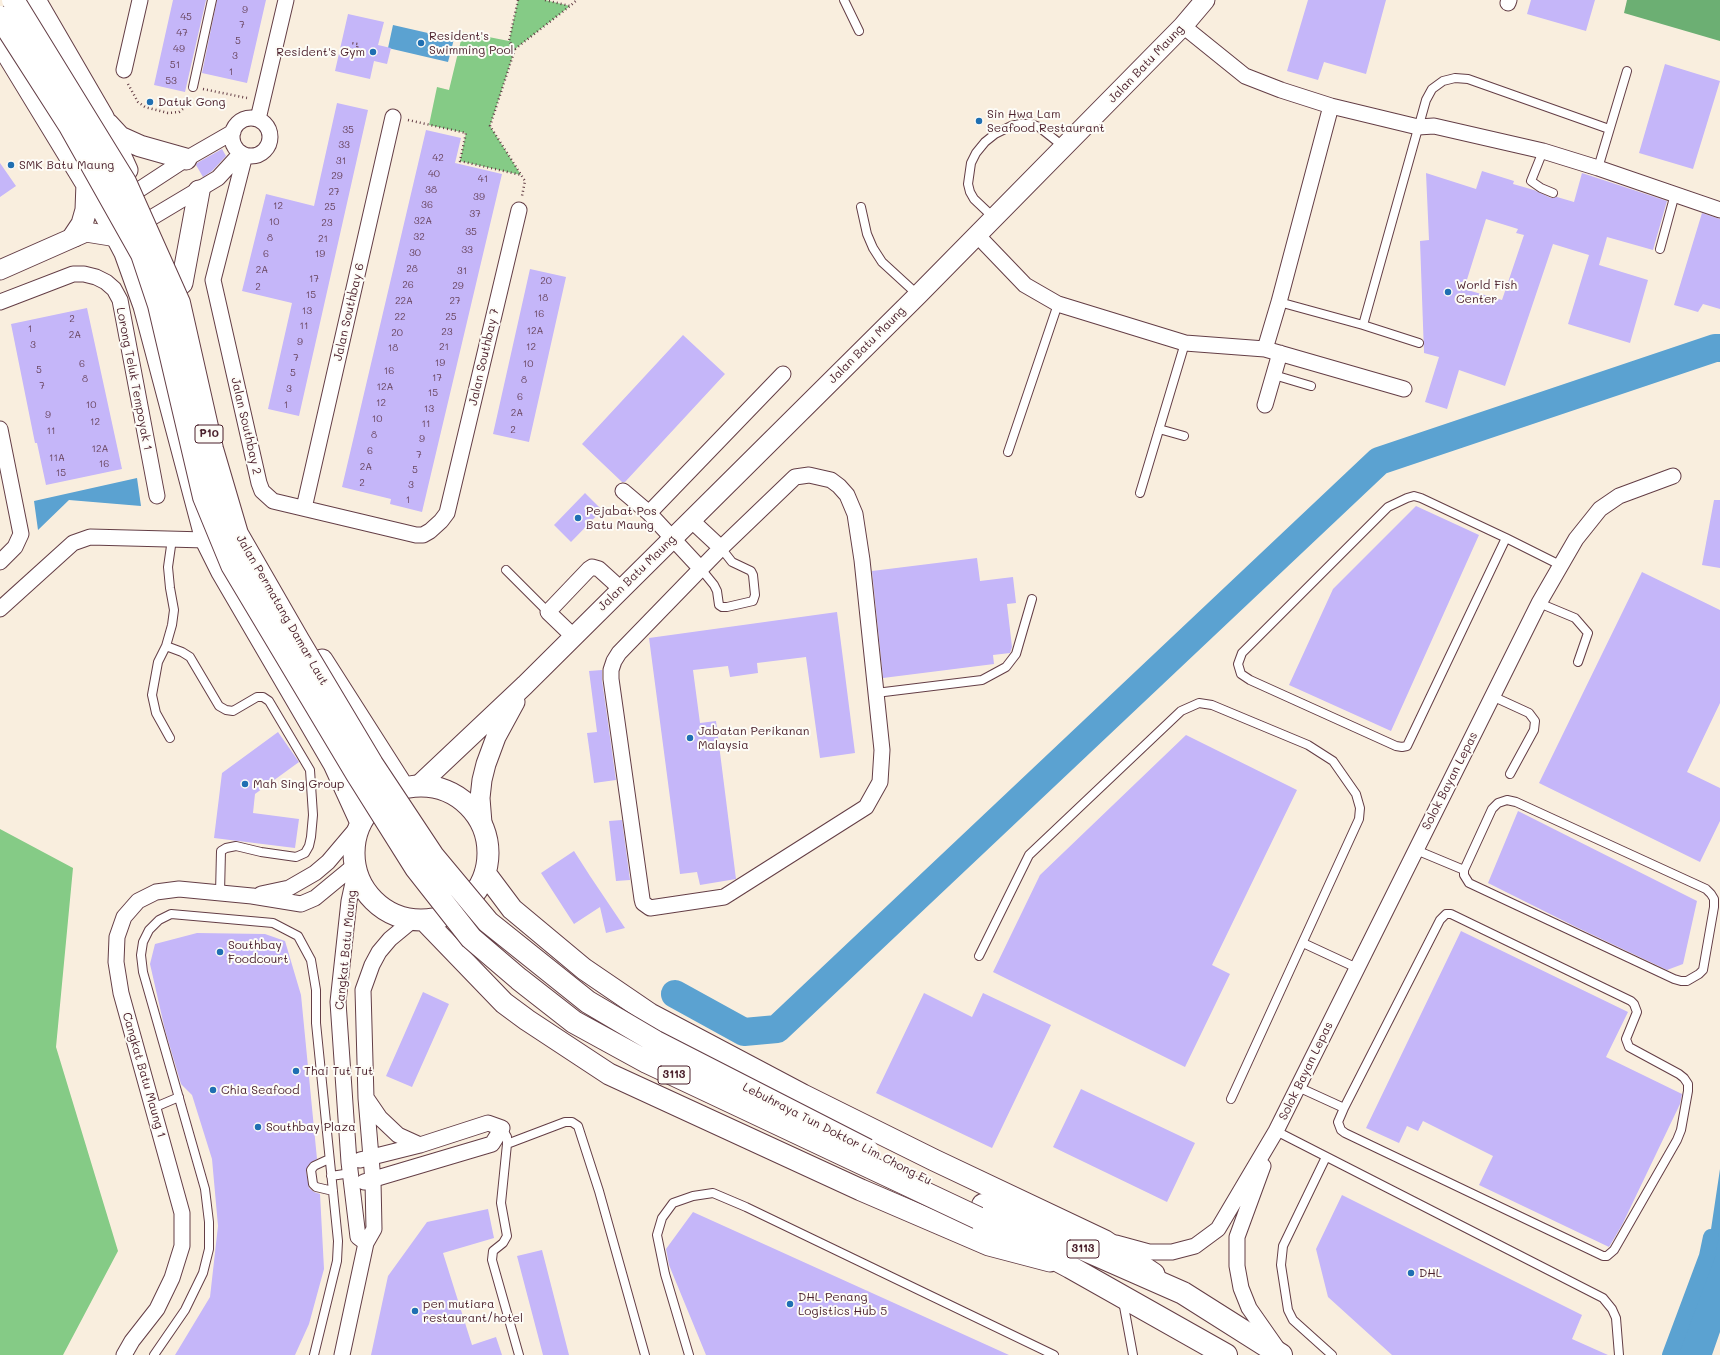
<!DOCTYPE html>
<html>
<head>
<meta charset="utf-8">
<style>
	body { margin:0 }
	canvas { display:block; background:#f9eede }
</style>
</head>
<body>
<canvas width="1720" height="1355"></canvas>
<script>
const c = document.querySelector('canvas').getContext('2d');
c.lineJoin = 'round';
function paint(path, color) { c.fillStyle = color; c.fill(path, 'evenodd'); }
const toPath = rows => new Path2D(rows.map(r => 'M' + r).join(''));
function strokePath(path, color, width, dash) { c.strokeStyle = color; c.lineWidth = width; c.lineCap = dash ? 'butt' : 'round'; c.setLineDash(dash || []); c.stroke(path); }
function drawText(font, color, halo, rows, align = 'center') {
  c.font = font + ' Mali,sans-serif'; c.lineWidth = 4; c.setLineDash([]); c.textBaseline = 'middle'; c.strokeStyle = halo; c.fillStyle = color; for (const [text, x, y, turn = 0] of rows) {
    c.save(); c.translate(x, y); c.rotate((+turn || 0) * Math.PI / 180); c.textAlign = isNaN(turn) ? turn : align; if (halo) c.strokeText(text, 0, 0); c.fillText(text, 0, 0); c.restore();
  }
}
const green = toPath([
	[518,0,545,0,570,6,515,49,490,126,521,175,460,161,466,133,429,125,437,87,449,90,463,32,509,41],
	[0,829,73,868,56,1047,118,1251,63,1355,0,1355]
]);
const forest = toPath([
	[1627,0,1720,0,1720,41,1624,13]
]);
const water = toPath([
	[393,25,454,39,448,62,388,48],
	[137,478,141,506,69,500,38,530,34,501],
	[1720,1169,1720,1332,1712,1355,1670,1355,1707,1256]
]);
const canal = toPath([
	[1670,1355,1707,1256,1711,1237]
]);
const river = toPath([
	[675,994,744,1032,777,1029,1379,461,1715,348,1720,348]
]);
const building = toPath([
	[173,0,206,0,185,92,154,85],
	[217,0,266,0,247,83,202,73],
	[1308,0,1386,0,1366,74,1324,62,1318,80,1287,71],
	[1531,0,1595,0,1586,31,1527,14],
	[348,14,384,22,378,45,391,48,387,64,374,61,370,79,335,71],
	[1665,64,1720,81,1693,169,1639,153],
	[337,103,368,110,299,416,268,409,292,303,242,291,266,194,314,206],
	[426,130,461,138,455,163,502,174,422,512,390,504,391,499,342,487],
	[222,149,226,156,212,171,203,177,196,165,197,163],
	[0,163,16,186,0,197],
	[1482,171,1514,181,1513,184,1534,190,1551,198,1557,197,1574,202,1582,173,1667,201,1653,250,1607,237,1599,265,1648,280,1630,343,1568,324,1589,255,1553,244,1505,386,1459,370,1447,409,1425,402,1439,357,1424,353,1420,241,1429,240,1426,173,1476,189],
	[1486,219,1518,229,1516,233,1524,235,1502,300,1464,289],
	[1702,213,1720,219,1720,309,1703,304,1698,312,1674,305],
	[530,269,566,277,529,442,493,434],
	[87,308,122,469,46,485,37,443,35,443,11,324],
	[683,335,725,374,625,482,622,482,582,444],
	[585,493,602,510,571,542,554,525],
	[1714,500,1720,500,1720,568,1702,565],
	[1416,506,1479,535,1391,731,1289,685,1333,589],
	[977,558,980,581,1013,577,1016,603,1007,604,1012,647,1010,653,993,655,994,664,883,678,872,571],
	[1642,572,1720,610,1720,703,1687,772,1720,788,1720,821,1700,862,1539,783],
	[837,612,855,753,820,758,806,657,757,663,758,673,730,677,728,666,693,670,700,723,716,721,736,879,700,885,697,872,680,874,649,638],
	[602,670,602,680,616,780,594,783,587,733,597,732,589,671],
	[278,732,299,762,255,794,253,813,299,819,295,848,214,838,222,773],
	[1186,735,1297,790,1212,965,1230,974,1185,1067,993,972,1040,875],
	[1518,811,1697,901,1683,964,1667,970,1576,927,1488,883],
	[622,820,630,880,616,881,609,821],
	[574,851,590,876,625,928,606,933,600,907,574,924,541,873],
	[1461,931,1628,1012,1606,1057,1682,1094,1680,1104,1622,1225,1609,1247,1479,1185,1493,1156,1423,1121,1418,1131,1407,1126,1399,1143,1366,1128],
	[197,933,265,934,285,941,301,995,317,1159,310,1163,306,1171,309,1188,314,1192,320,1194,324,1269,309,1324,295,1355,175,1355,210,1297,218,1226,212,1159,192,1095,181,1084,165,1030,150,964,155,944],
	[423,992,449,1004,412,1087,386,1076],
	[924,993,972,1017,983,993,1051,1025,992,1148,876,1093],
	[1081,1089,1195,1143,1167,1202,1053,1147],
	[1342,1195,1582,1315,1572,1339,1608,1355,1392,1355,1328,1297,1316,1249],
	[488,1209,494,1238,443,1253,472,1345,496,1337,502,1355,371,1355,388,1276,427,1222],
	[693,1212,1009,1355,706,1355,669,1265,666,1249],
	[542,1250,569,1355,543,1355,517,1256]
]);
const path = toPath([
	[518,0,509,41,515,49,490,126,525,181,522,196],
	[545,0,570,6,577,0],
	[515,49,570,6],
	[349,51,356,52,358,44,351,43],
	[128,84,138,102,145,107,168,113,179,112,188,105,190,97],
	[203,89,247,98],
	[408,120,466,133,460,161,521,175]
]);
const service = toPath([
	[844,0,859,31],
	[193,87,212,0],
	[1543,151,1531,181,1541,188,1553,193],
	[1598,168,1627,71],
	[861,207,867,234,873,248,882,262,918,295],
	[993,217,974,199,970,192,968,184,971,163,976,153,985,142,995,134,1011,126,1020,124,1031,124,1039,127,1064,147],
	[1660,249,1675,194],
	[1279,302,1363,325,1419,343],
	[1363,325,1426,100,1432,89,1443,81,1455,78,1468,79,1609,129],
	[1274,375,1311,386],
	[1159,429,1184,436],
	[1008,452,1058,304],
	[1140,493,1185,343],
	[1506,538,1407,746,1402,747,1396,746,1250,680,1241,674,1238,664,1242,653,1388,507,1407,498,1414,496,1421,498,1506,538,1560,565],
	[172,539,168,567,170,588,174,610,172,625,166,646,182,652,190,657,219,706,226,710,233,711,257,697,263,697,269,701,310,770,313,815,311,837,309,846,305,853,296,857,261,852,236,846,226,848,221,851,220,893],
	[701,569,714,585,717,591,719,605,722,607,727,607,753,601,755,595,753,575,751,571,732,562,721,548],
	[506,570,548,612],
	[1539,603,1575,618,1588,633,1578,662],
	[166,646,158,662,152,695,156,713,170,738],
	[876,693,982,680,1006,667,1016,654,1032,599],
	[1492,696,1529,713,1535,721,1534,730,1510,774],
	[1416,850,1464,870,1492,809,1498,803,1507,800,1516,802,1706,889,1711,894,1714,899,1714,907,1703,970,1699,974,1687,981,1681,981,1674,979,1469,883,1464,875,1464,870],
	[1303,943,1357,968],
	[979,956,1029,855,1181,711,1199,703,1212,705,1308,745,1333,761,1356,794,1360,808,1359,819,1231,1099],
	[1298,1087,1344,1108,1440,920,1446,914,1451,914,1631,1001,1634,1004,1637,1012,1626,1039,1629,1047,1679,1074,1684,1078,1688,1084,1688,1091,1681,1130,1677,1140,1614,1250,1607,1256,1603,1256,1345,1133,1341,1130,1338,1122,1344,1108],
	[153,1108,179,1097],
	[502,1128,507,1137,507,1144,501,1203,507,1236,503,1243,493,1251,492,1260,519,1355],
	[1276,1131,1603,1298,1612,1309,1616,1318,1619,1355],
	[507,1144,565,1122,572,1122,578,1126,599,1191,645,1355],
	[1326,1157,1283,1246,1281,1265,1288,1310,1293,1320,1332,1355],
	[329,1159,314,1166,311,1170,313,1184,316,1187,333,1191],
	[331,1176,351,1173],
	[1123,1301,1133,1355],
	[154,1355,185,1310,203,1273,209,1249,209,1222,205,1189,143,972,141,955,143,942,149,930,159,920,171,914,273,923,298,936,311,960,316,990,316,1023,338,1241,337,1261,314,1355],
	[689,1355,665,1274,657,1235,662,1218,673,1203,693,1196,713,1193,746,1207,1054,1355]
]);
const minor = toPath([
	[1508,3,1509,0],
	[1183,26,1245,76,1281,90,1331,106,1418,127,1434,126,1543,151,1598,168,1720,210],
	[124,70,140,0],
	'232 137a19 19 0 1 1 38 0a19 19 0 1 1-38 0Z',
	[258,119,286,0],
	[245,155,213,280,259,483,262,491,273,501,416,535,423,535,430,531,441,521,447,513,519,210],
	[137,191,186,159,233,132],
	[151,218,218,178,241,153],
	[977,235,1025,285,1058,304,1185,343,1265,349,1404,389],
	[0,302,73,274,84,274,96,277,106,282,114,289,120,300,157,496],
	[1265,349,1279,302,1331,106],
	[1265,405,1280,353],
	[0,429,21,534,15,547,0,562],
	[809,475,831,480,839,486,847,495,855,514,862,560,882,750,880,782,866,807,724,897,650,908,643,903,642,899,611,679,611,670,614,661,619,653,721,548,795,477,809,475],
	[623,491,649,513,701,569],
	[304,508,393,117],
	[649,513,783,374],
	[691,520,721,548],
	[0,609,73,543,90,537,206,540],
	[573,636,548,612,589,569,592,567,599,569,621,589],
	[356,869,349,901,338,1002,349,1162,358,1237,366,1243],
	[261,894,289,888,315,873,328,862,361,823],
	[367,1099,380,1118,398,1135,420,1145],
	[360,1160,420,1145,488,1123,502,1128,492,1144,364,1182],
	[1263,1166,1237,1237,1237,1266,1241,1288,1249,1308,1277,1348],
	[1116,1243,1149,1252,1172,1252,1195,1246,1218,1229,1276,1131,1539,603,1576,539,1600,509,1619,496,1673,476],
	[124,1355,132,1341,157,1309,172,1278,182,1246,182,1213,121,993,116,962,117,937,124,917,138,901,156,892,179,889,252,896,301,904,315,898,355,865],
	[342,1355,366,1243,374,1229,373,1181,366,1098,363,990,372,965,379,952,390,939,413,920]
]);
const tertiary = toPath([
	[0,270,86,232,117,237,127,231],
	[419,785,525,685,918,295,1183,26,1205,0],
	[482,823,480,798,482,780,486,764,496,737,515,702]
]);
const secondary = toPath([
	[35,0,103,117,127,170],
	[0,42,103,211,125,253,144,306,206,540,222,572,334,764,361,823],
	[108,124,120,137,140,146,186,159],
	[74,236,82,224,86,210,87,183],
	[182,283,199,191],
	[322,660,403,787],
	'354 853a67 67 0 1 1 134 0a67 67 0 1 1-134 0Z',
	[485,873,512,909,584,969,650,1014,803,1095,934,1160,1105,1241,1154,1274],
	[424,920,504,1003,527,1020,609,1074,861,1190,989,1245,1050,1261]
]);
const trunk = toPath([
	[983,1205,1183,1293,1281,1355],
	[978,1218,1070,1267,1226,1355]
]);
const trunkBridge = toPath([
	[13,0,125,182,179,303,212,449,237,534,298,640,372,764,433,856,488,922,588,1002,656,1042,867,1150],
	[0,17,70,126,142,254,159,305,204,497,232,565,357,774,416,868,471,938,519,979,574,1022,647,1062,978,1218]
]);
const markers = [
	[421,43,4,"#1f6fb2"],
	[373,52,4,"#1f6fb2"],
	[150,102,4,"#1f6fb2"],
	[979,121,4,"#1f6fb2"],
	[11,165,4,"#1f6fb2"],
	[1448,292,4,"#1f6fb2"],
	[578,518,4,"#1f6fb2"],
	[690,738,4,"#1f6fb2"],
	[245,784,4,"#1f6fb2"],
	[220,952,4,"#1f6fb2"],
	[296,1071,4,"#1f6fb2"],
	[213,1090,4,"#1f6fb2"],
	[258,1127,4,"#1f6fb2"],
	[1411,1273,4,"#1f6fb2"],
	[790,1304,4,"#1f6fb2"],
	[415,1311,4,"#1f6fb2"]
];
const numberNames = [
	["9",245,10],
	["45",186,17],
	["7",242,25],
	["47",182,33],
	["5",238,41],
	["49",179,49],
	["3",235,56],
	["51",175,65],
	["1",231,72],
	["53",171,81],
	["35",348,130],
	["33",344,145],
	["42",438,158],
	["31",341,161],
	["40",434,174],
	["29",337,176],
	["41",483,179],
	["38",431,190],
	["27",334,192],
	["39",479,197],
	["36",427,205],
	["12",278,206],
	["25",330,207],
	["37",475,214],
	["32A",423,221],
	["10",274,222],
	["23",327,223],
	["35",471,232],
	["32",419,237],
	["8",270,238],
	["21",323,239],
	["33",467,250],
	["30",415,253],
	["6",266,254],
	["19",320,254],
	["28",412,269],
	["2A",262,270],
	["31",462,271],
	["17",314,279],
	["20",546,281],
	["26",408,285],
	["29",458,286],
	["2",258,287],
	["15",311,295],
	["18",543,298],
	["22A",404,301],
	["27",455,301],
	["13",307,311],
	["16",539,314],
	["22",400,317],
	["25",451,317],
	["2",72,319],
	["11",304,326],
	["1",30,329],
	["12A",535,331],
	["23",447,332],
	["20",397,333],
	["2A",75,335],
	["9",300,342],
	["3",33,345],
	["21",444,347],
	["12",531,347],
	["18",393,348],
	["7",296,358],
	["19",440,363],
	["6",82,364],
	["10",528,364],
	["5",39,370],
	["16",389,371],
	["5",293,373],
	["17",437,378],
	["8",85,379],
	["8",524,380],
	["7",42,386],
	["12A",385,387],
	["3",289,389],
	["15",433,393],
	["6",520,397],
	["12",381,403],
	["10",91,405],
	["1",286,405],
	["13",429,409],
	["2A",517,413],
	["9",48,415],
	["10",377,419],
	["12",95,422],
	["11",426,424],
	["2",513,430],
	["11",51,431],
	["8",374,435],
	["9",422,439],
	["12A",100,449],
	["6",370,451],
	["7",419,455],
	["11A",57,458],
	["16",104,464],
	["2A",366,467],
	["5",415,470],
	["15",61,473],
	["2",362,483],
	["3",411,485],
	["1",408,500]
];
const shields = [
	[209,434,28],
	[674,1075,32],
	[1083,1249,32]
];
const shieldNames = [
	["P10",209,434],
	["3113",674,1075],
	["3113",1083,1249]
];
const poiNames = [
	["Resident's",429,36],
	["Swimming Pool",429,50],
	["Resident's Gym",365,52,"right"],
	["Datuk Gong",158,102],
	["Sin Hwa Lam",987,114],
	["Seafood Restaurant",987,128],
	["SMK Batu Maung",19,165],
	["World Fish",1456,285],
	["Center",1456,299],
	["Pejabat Pos",586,511],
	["Batu Maung",586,525],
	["Jabatan Perikanan",698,731],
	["Malaysia",698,745],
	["Mah Sing Group",253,784],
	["Southbay",228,945],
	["Foodcourt",228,959],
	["Thai Tut Tut",304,1071],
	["Chia Seafood",221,1090],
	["Southbay Plaza",266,1127],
	["DHL",1419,1273],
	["DHL Penang",798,1297],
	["Logistics Hub 5",798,1311],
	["pen mutiara",423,1304],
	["restaurant/hotel",423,1318]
];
const streetNames = [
	["Jalan Batu Maung",1146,64,-46],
	["Jalan Southbay 6",349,312,-77],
	["Jalan Batu Maung",867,345,-45],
	["Jalan Southbay 7",484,357,-77],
	["Lorong Teluk Tempoyak 1",134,379,79],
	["Jalan Southbay 2",246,426,77],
	["Jalan Batu Maung",637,573,-44],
	["Jalan Permatang Damar Laut",282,610,60],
	["Solok Bayan Lepas",1450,781,-63],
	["Cangkat Batu Maung",346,950,-84],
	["Solok Bayan Lepas",1306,1071,-64],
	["Cangkat Batu Maung 1",144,1075,74],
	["Lebuhraya Tun Doktor Lim Chong Eu",837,1134,27]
];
paint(green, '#85cb86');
paint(forest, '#6caf73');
paint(water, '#5ba2d1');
strokePath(canal, '#5ba2d1', 16);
strokePath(river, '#5ba2d1', 28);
paint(building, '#c5b6f9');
strokePath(service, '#643e46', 10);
strokePath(minor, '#643e46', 17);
strokePath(tertiary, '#643e46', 21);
strokePath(secondary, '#643e46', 23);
strokePath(trunk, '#643e46', 24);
strokePath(path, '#643e46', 2.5, [1, 3]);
strokePath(service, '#fff', 8);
strokePath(minor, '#fff', 15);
strokePath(tertiary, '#fff', 19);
strokePath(secondary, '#fff', 21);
strokePath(trunk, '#fff', 22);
strokePath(trunkBridge, '#643e46', 24, []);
strokePath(trunkBridge, '#fff', 22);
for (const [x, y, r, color] of markers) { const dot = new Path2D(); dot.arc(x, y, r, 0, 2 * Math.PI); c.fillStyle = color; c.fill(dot); strokePath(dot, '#fdfcf7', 1.5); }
drawText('10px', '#69455e', null, numberNames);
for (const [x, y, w] of shields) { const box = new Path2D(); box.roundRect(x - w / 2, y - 9, w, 18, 3); c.fillStyle = '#fdfcf7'; c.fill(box); strokePath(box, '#4a1f2b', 1); }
drawText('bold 11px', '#4a1f2b', null, shieldNames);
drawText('12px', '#4a1f2b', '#fdfcf7', poiNames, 'left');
drawText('12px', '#4a1f2b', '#fdfcf7', streetNames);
</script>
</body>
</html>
